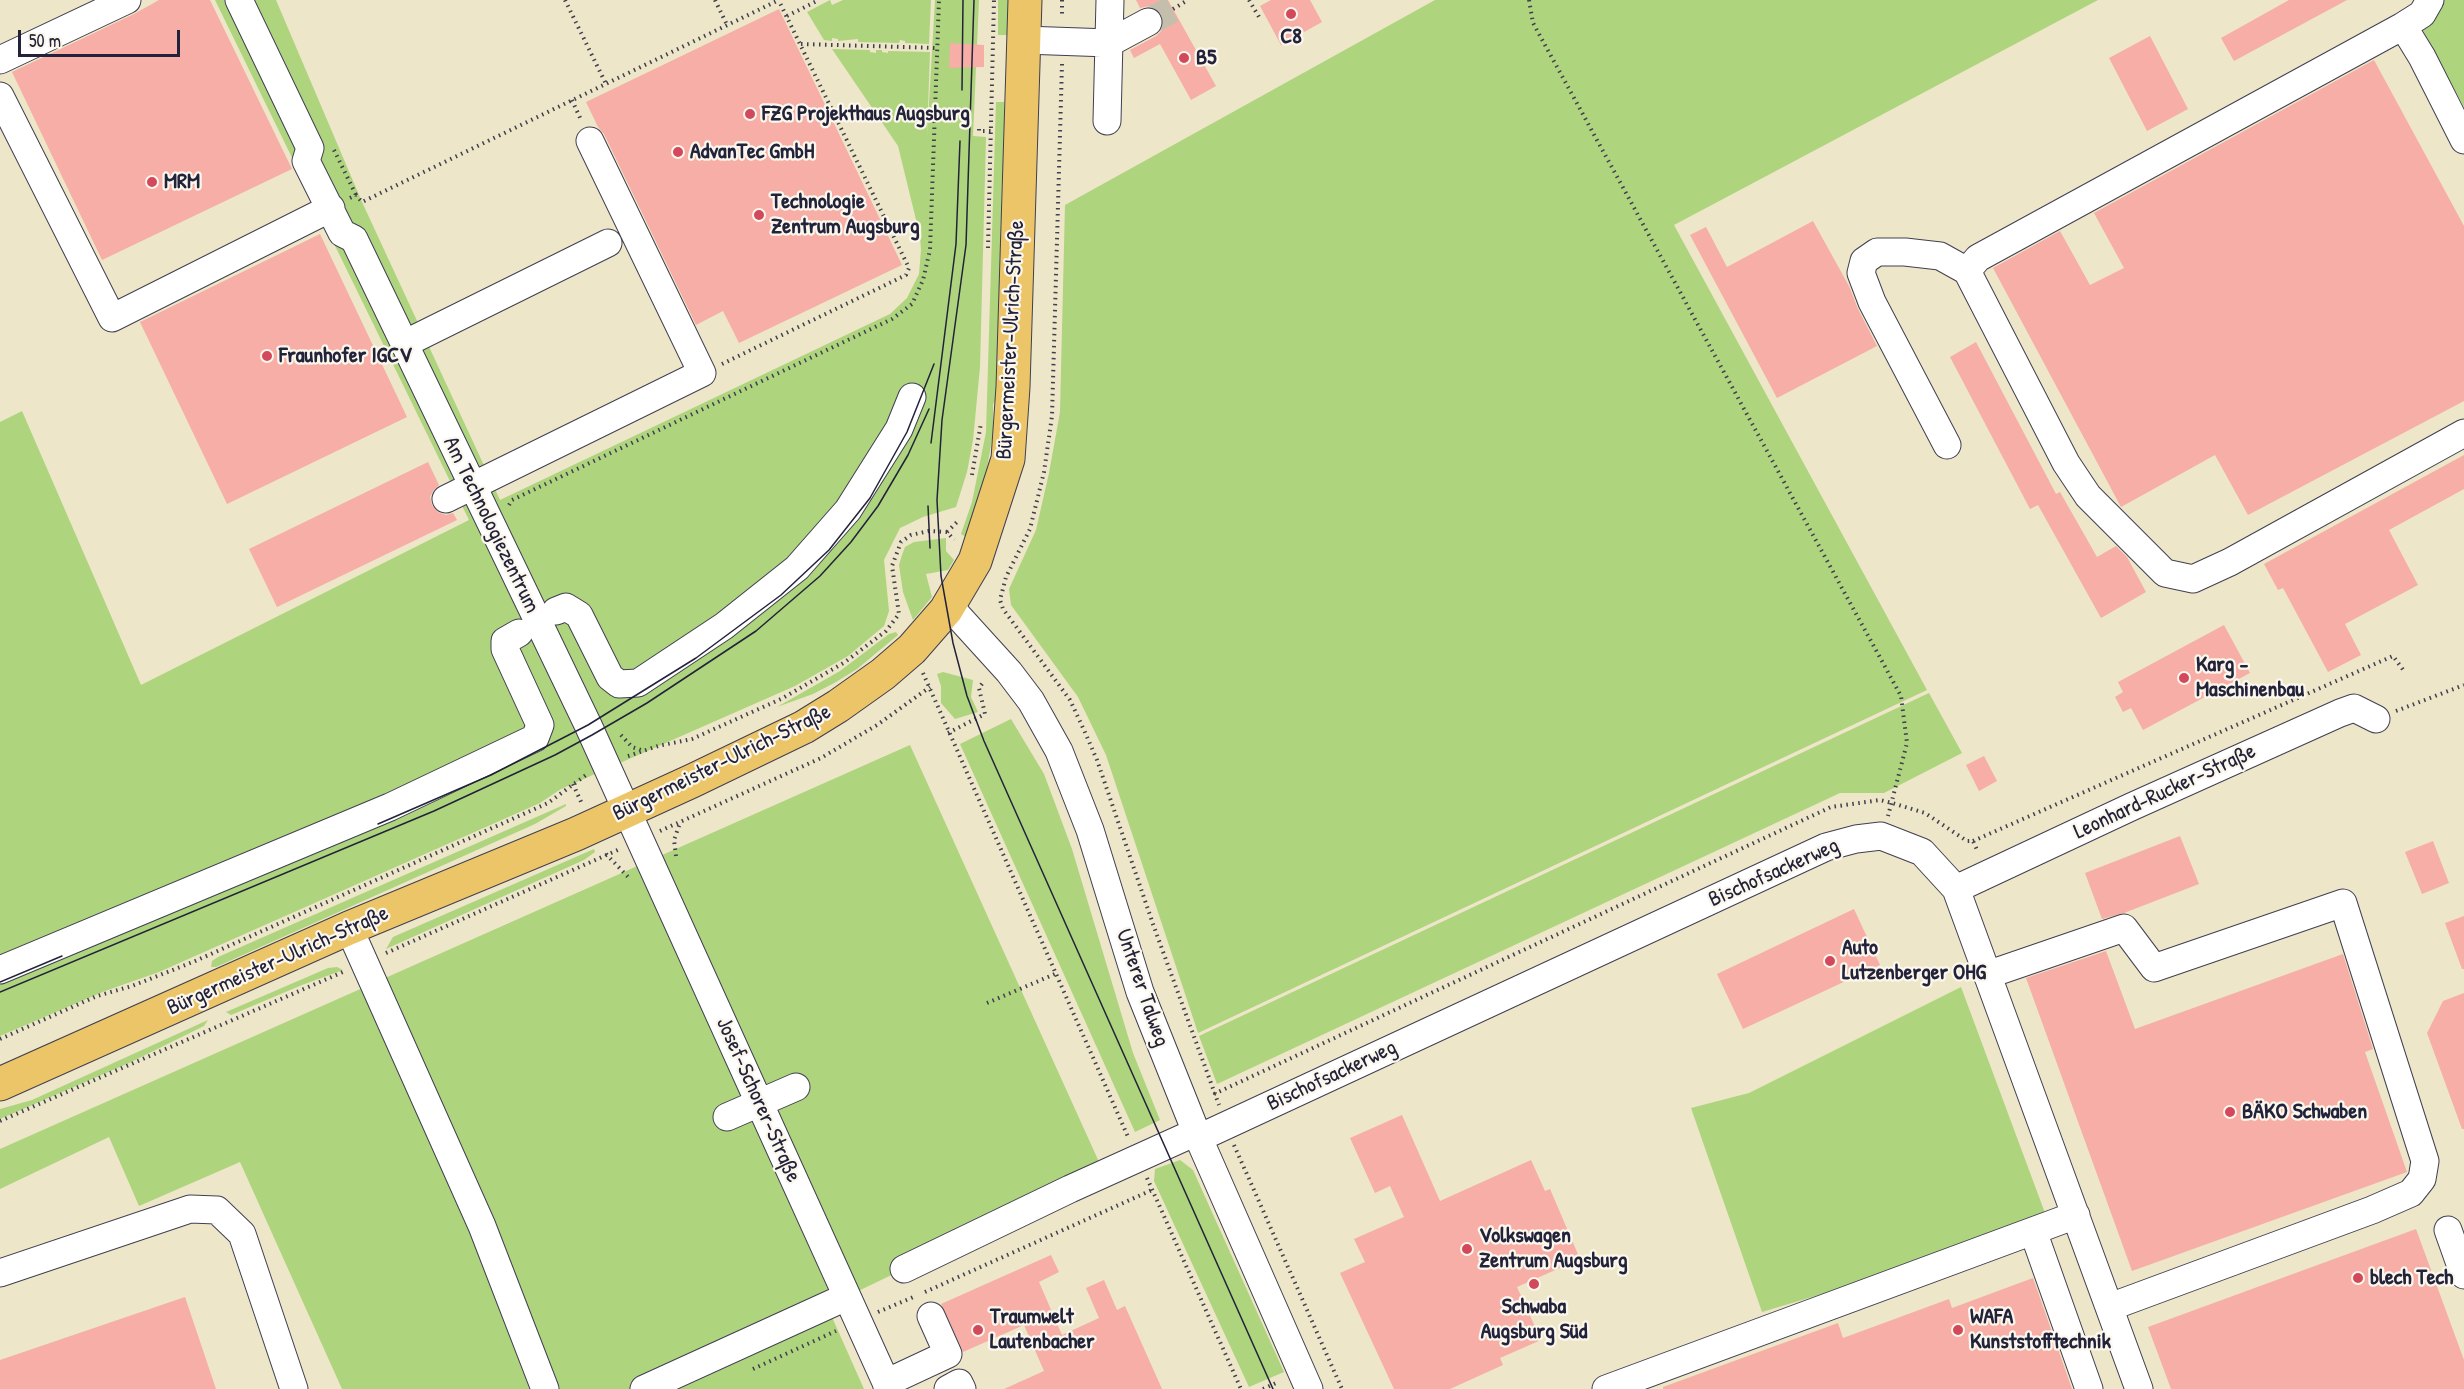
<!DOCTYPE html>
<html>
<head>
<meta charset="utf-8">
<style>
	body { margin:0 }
	#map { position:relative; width:2464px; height:1389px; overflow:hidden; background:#ede6c8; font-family:"Patrick Hand",sans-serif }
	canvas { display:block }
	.scale { position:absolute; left:18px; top:30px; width:162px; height:27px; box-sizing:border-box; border:3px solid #22223b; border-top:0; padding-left:8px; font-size:18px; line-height:21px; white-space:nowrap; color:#22223b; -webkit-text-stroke:4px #fbf7ec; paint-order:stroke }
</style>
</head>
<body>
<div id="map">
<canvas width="2464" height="1389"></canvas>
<div class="scale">50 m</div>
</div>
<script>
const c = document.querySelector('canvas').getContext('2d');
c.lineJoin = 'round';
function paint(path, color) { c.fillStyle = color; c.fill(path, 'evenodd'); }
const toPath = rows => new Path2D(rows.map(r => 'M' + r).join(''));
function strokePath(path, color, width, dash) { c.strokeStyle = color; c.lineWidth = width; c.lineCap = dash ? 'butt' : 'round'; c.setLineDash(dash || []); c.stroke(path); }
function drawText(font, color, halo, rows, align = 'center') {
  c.font = font + ' "Patrick Hand",sans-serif'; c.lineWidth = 4.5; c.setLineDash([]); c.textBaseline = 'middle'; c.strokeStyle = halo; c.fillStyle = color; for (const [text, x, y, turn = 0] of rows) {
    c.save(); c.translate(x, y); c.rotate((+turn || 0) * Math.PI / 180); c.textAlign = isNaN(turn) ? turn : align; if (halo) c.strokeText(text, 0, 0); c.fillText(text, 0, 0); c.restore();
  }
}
const green = toPath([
	[215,0,276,0,362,202,500,500,890,314,907,298,919,274,921,250,920,236,898,146,832,49,870,50,870,52,876,53,876,50,882,50,882,52,888,53,888,51,930,52,927,138,935,0,979,0,973,136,986,137,980,367,973,440,967,472,956,507,923,517,900,528,884,560,889,611,884,626,848,656,795,686,561,789,540,803,159,972,105,991,0,1036,0,422,22,411,141,685,469,520],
	[830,0,832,5,843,0,931,0,929,44,905,43,905,41,900,40,899,43,858,42,858,39,838,41,838,39,832,38,832,41,824,40,807,12],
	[998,0,1008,0,1008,35,998,35],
	[1435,0,2098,0,1674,225,1927,690,1198,1033,1106,755,1078,697,1011,605,1009,589,1036,530,1049,473,1060,412,1065,205],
	[2440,0,2464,0,2464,107,2422,29],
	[996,102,1004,102,1005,171,1002,178,996,399,993,404,993,433,986,474,976,510,966,537,961,534,972,502,986,432],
	[946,538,946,551,954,560,948,570,926,574,932,597,913,620,903,592,899,565,902,555,905,547,914,542],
	[896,632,898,635,857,669,836,682,813,694,777,707,840,671,889,634],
	[943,672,973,680,971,697,978,712,955,719,941,703,941,686,937,674],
	[1929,693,1962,753,1884,793,1840,793,1217,1084,1199,1036],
	[1011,719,1044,774,1072,849,1133,1053,1160,1120,1135,1132,960,744],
	[910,745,1104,1173,827,1306,864,1389,342,1389,240,1162,139,1206,109,1137,0,1189,0,1149],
	[566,804,566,806,535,824,216,967,211,967,212,961,218,957],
	[594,849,595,852,584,860,386,949,393,937],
	[337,967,343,970,302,985,231,1015,226,1012,328,968],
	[1961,987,2045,1213,1822,1294,1762,1312,1691,1108,1749,1093],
	[208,1020,204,1026,129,1063,0,1119,0,1109,32,1100],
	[1180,1160,1193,1170,1284,1372,1249,1387,1154,1181,1155,1169]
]);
const building = toPath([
	[159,0,210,0,292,169,102,260,12,72,134,14],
	[1136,0,1168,0,1216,86,1191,100,1160,44,1134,58,1130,50,1156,36,1162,30,1164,22,1162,15,1157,9,1149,6,1140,8],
	[1271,0,1310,0,1322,22,1281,45,1260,6],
	[2289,0,2347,0,2234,61,2221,38],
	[779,9,902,265,739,343,723,311,696,325,604,134,598,127,586,102],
	[2150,36,2188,109,2147,131,2109,58],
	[950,43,984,45,984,67,949,68],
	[2374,60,2464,226,2464,401,2248,515,2215,455,2121,507,1993,268,2060,231,2090,285,2124,268,2094,213],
	[1813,221,1849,286,1858,309,1877,346,1777,398,1690,235,1706,227,1727,267],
	[320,234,407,417,227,504,140,322],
	[1976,342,2056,494,2060,492,2097,557,2116,546,2127,557,2146,592,2101,618,2038,505,2030,509,1950,357],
	[2464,455,2464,489,2389,530,2418,585,2345,624,2361,655,2328,672,2283,588,2278,590,2264,564],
	[428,462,439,485,433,491,430,497,432,505,438,512,446,515,453,513,457,520,277,607,249,549],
	[2224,625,2250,673,2143,730,2131,708,2123,712,2115,697,2123,692,2118,682],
	[1984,756,1997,781,1979,791,1966,765],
	[2180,836,2199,884,2124,913,2102,919,2085,873],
	[2433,841,2449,883,2422,894,2405,852],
	[1854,909,1880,965,1743,1029,1717,974],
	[2464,916,2464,969,2462,969,2445,923],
	[2106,951,2135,1029,2343,954,2373,1049,2365,1052,2407,1172,2132,1271,2026,978],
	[2464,993,2464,1129,2462,1129,2427,1033,2443,1001],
	[1402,1115,1440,1201,1531,1160,1545,1191,1550,1189,1580,1259,1517,1287,1541,1340,1500,1358,1503,1365,1450,1389,1394,1389,1340,1273,1365,1262,1354,1239,1404,1217,1390,1186,1375,1193,1350,1138],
	[2416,1229,2464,1360,2464,1389,2171,1389,2148,1327],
	[1051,1255,1059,1272,1039,1282,1062,1335,1099,1318,1086,1288,1104,1280,1117,1310,1125,1306,1162,1389,1004,1389,1044,1371,1024,1325,963,1352,941,1304],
	[2033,1278,2072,1389,1663,1389,1663,1387,1838,1323,1843,1338,1949,1299,1952,1308],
	[185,1297,216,1389,0,1389,0,1360]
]);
const minorTunnel = toPath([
	[1148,22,1173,9]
]);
const path = toPath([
	[565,0,606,84],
	[715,0,727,25],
	[1062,0,1062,17],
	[1249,0,1259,17],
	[1529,0,1533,23,1901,696,1907,743,1888,816],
	[1173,9,1188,0],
	[787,16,819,0],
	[801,44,937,48],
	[1062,64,1052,416,1044,472,1030,529,1006,577,1000,600,1003,609,1070,700,1084,730,1097,760,1154,927,1219,1105],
	[572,100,581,120],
	[935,114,947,114],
	[979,129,979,131,991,131],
	[334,150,356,195],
	[350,198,356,195,362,202,779,0],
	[988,248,994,0],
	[722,364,906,275,909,268,779,1],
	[972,475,981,423],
	[509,505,512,500,892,319,912,304,923,280,930,250,939,0],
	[947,532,957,522],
	[923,673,1129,1139],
	[2396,711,2464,685],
	[948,733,985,714,979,688,984,681],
	[621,735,632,747,641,750],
	[628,756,658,746,692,739,781,699,845,662,886,631,899,614,892,566,901,542,911,535,929,531,947,532,954,540],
	[573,784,582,804],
	[660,831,821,758,877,725,930,687],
	[1973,841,2393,656,2404,671],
	[606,854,630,879],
	[676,856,674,840,680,823],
	[386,953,620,849],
	[987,1003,1055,974],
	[0,1039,97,996,132,986,193,962,548,803,586,775],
	[1214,1094,1831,807,1880,800,1892,803,1925,813,1967,841,1973,841,1978,852],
	[0,1121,343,972],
	[1234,1145,1342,1389],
	[1147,1178,1241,1389],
	[925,1292,1152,1190],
	[878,1312,916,1296],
	[753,1369,836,1331],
	[1263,1389,1276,1383]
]);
const minor = toPath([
	[239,0,310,148,306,161,342,233,354,239,588,725,889,1389],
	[2430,0,2422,14,2403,26,2422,57,2464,140],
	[1024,40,1109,43,1148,22],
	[0,60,127,0],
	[0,96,112,318,331,208],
	[1107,121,1110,0],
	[1967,271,1978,258,2403,26],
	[404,344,608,243],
	[1947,445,1872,302,1861,273,1864,261,1877,252,1905,252,1940,256,1967,271,2066,463,2088,496,2165,573,2193,579,2230,562,2464,433],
	[446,499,702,373,590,141],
	[949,606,1009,672,1031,701,1059,751,1090,830,1140,992,1196,1132,1309,1389],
	[556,611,566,607,579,615,610,677,619,684,638,683,724,626,797,568,848,510,899,429,912,397],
	[1956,889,2131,807,2340,713,2354,708,2376,719],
	[349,928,482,1226,545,1389],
	[0,970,390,807,535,738,540,725,505,649,505,641,519,633],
	[1987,975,2124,928,2154,968,2343,903,2425,1161,2422,1179,2411,1193,2372,1210,2110,1307],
	[727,1117,796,1087],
	[1199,1138,1826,847,1856,839,1881,836,1922,852,1956,889,2139,1389],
	[2448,1230,2464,1275],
	[2033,1231,2089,1389],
	[904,1269,1070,1189,1196,1132],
	[0,1273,190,1209,217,1210,242,1234,294,1389],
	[886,1383,948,1354,931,1316],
	[644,1389,846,1297],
	[948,1389,959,1383,962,1389],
	[1606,1389,2076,1215]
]);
const major = toPath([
	[0,1084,349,928,576,834,692,781,804,727,838,706,883,674,912,649,946,610,975,561,1008,459,1013,387,1025,0]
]);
const tram = toPath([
	[974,0,966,245,942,420,937,500,941,576,953,643,967,696,984,741,1273,1389],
	[962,90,963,0],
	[931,443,956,244,960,141],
	[928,506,930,548],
	[378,824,491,775,588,725,696,658,781,595,829,550,870,498,907,432,934,364],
	[0,982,62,956],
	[0,992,434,811,555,755,592,735,647,703,756,631,820,576,851,542,878,506,908,455,929,409]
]);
const markers = [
	[1291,14,6,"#d1495b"],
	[1184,58,6,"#d1495b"],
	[750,114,6,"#d1495b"],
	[678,152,6,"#d1495b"],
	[152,182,6,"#d1495b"],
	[759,215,6,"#d1495b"],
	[267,356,6,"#d1495b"],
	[2184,678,6,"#d1495b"],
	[1830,961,6,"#d1495b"],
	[2230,1112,6,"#d1495b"],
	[1467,1249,6,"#d1495b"],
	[2358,1278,6,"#d1495b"],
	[1534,1284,6,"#d1495b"],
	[978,1330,6,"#d1495b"],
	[1958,1330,6,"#d1495b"]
];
const poiNames = [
	["C8",1291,37,"center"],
	["B5",1196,58],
	["FZG Projekthaus Augsburg",762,114],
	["AdvanTec GmbH",690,152],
	["MRM",164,182],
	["Technologie",771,202],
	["Zentrum Augsburg",771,227],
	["Fraunhofer IGCV",279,356],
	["Karg -",2196,665],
	["Maschinenbau",2196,690],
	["Auto",1842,948],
	["Lutzenberger OHG",1842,973],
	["BÄKO Schwaben",2242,1112],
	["Volkswagen",1479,1236],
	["Zentrum Augsburg",1479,1261],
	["blech Tech",2370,1278],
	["Schwaba",1534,1307,"center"],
	["Augsburg Süd",1534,1332,"center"],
	["Traumwelt",990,1317],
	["Lautenbacher",990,1342],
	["WAFA",1970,1317],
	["Kunststofftechnik",1970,1342]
];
const streetNames = [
	["Bürgermeister-Ulrich-Straße",1011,340,-87],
	["Am Technologiezentrum",491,525,64],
	["Bürgermeister-Ulrich-Straße",722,763,-26],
	["Leonhard-Rucker-Straße",2165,792,-25],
	["Bischofsackerweg",1774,873,-24],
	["Bürgermeister-Ulrich-Straße",278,961,-24],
	["Unterer Talweg",1142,988,71],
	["Bischofsackerweg",1332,1076,-25],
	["Josef-Schorer-Straße",758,1100,66]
];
paint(green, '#aed47e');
paint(building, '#f6aea6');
strokePath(minorTunnel, '#c4bfac', 27, [27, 14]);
strokePath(minor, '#403f50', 29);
strokePath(major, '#403f50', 35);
strokePath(path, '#403f50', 4, [1.5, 4.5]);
strokePath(minor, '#fff', 27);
strokePath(major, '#edc569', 33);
strokePath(tram, '#22223b', 1.5);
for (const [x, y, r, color] of markers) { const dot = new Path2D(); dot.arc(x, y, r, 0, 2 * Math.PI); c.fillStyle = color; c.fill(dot); strokePath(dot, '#fbf7ec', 2); }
drawText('bold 22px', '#22223b', '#fbf7ec', poiNames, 'left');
drawText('22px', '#22223b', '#fbf7ec', streetNames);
</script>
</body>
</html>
